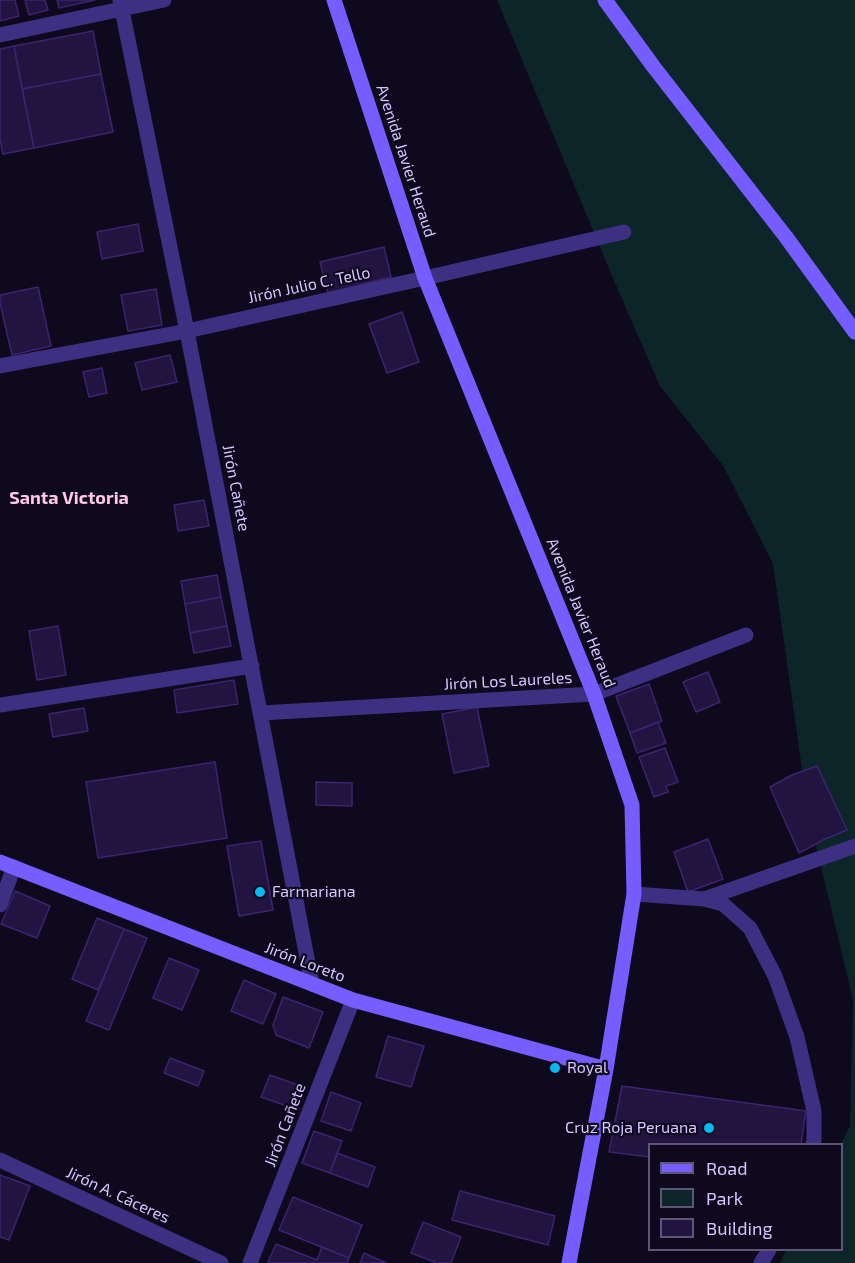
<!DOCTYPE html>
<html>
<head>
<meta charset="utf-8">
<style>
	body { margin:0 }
	#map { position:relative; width:855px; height:1263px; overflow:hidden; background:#0f091e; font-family:"Exo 2",sans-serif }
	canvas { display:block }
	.legend { position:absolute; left:648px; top:1143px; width:195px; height:108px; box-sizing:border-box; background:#0f091e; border:2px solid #5e5578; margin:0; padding:8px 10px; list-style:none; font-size:18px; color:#d4c6ff }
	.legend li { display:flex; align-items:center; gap:12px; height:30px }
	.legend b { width:30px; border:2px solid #5e5578 }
</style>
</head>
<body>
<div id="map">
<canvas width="855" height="1263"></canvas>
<ul class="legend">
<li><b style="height:8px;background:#765dff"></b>Road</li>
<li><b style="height:16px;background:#0c2528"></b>Park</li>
<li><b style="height:16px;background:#221440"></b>Building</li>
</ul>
</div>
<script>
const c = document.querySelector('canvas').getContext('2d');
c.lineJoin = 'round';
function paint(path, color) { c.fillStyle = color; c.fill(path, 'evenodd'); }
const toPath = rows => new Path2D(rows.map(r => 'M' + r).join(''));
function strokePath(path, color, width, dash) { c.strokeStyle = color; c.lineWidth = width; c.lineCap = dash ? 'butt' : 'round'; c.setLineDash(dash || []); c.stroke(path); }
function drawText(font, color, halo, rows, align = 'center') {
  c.font = font + ' "Exo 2",sans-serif'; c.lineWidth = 4.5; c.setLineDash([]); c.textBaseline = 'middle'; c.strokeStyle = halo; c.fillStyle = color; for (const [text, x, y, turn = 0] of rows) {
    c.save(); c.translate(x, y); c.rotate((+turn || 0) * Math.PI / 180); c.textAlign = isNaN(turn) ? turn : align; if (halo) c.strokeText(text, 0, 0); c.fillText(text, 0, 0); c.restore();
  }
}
const green = toPath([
	[497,0,855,0,855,1263,780,1263,786,1250,842,1250,841,1144,850,1126,853,1000,808,812,773,564,724,467,660,386,615,283]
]);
const building = toPath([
	[0,0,15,0,19,16,0,21,0,0],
	[25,0,45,0,48,10,29,15,25,0],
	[57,0,95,0,59,8,57,0],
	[93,31,101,74,22,89,14,46,93,31],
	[14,46,34,148,3,154,0,140,0,49,14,46],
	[101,74,113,132,34,148,22,89,101,74],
	[138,224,143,251,102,259,97,232,138,224],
	[384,247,391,277,328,293,320,262,384,247],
	[38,287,51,346,12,355,0,303,0,295,38,287],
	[156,289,162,325,128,331,121,295,156,289],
	[402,312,419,362,387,373,369,324,402,312],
	[170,355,177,382,142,390,135,363,170,355],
	[102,368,107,393,89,397,83,372,102,368],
	[204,500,209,526,178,531,174,505,204,500],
	[217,575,221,597,185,604,181,581,217,575],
	[221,597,227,626,190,633,185,604,221,597],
	[58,626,66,675,37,680,29,631,58,626],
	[227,626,231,646,194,653,190,633,227,626],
	[708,672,720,702,696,712,683,682,708,672],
	[234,680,238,704,177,713,174,690,234,680],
	[649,684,662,721,630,733,616,696,649,684],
	[477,707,489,766,454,773,442,714,477,707],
	[84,708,88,731,53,737,49,714,84,708],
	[658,722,666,743,637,753,630,733,658,722],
	[665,748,678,782,666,786,668,792,654,797,639,757,665,748],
	[215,762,227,838,98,858,86,782,215,762],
	[817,766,847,830,825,839,799,853,770,787,792,775,817,766],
	[316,782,352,783,352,806,316,805,316,782],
	[708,839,723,879,688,892,674,852,708,839],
	[261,841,273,910,239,916,227,846,261,841],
	[15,891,50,906,37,938,1,924,15,891],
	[97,918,124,929,98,990,72,979,97,918],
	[124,929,147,938,109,1030,86,1021,124,929],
	[169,958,199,970,182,1010,153,998,169,958],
	[244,980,276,994,263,1024,231,1011,244,980],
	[283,997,323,1012,309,1048,276,1035,273,1025,283,997],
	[388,1036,424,1046,411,1087,376,1077,388,1036],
	[170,1058,204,1071,198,1086,164,1073,170,1058],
	[270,1075,298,1085,290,1107,261,1097,270,1075],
	[622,1086,806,1111,801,1144,650,1144,650,1157,609,1152,622,1086],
	[331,1092,361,1103,351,1131,321,1121,331,1092],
	[314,1131,342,1141,330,1173,302,1163,314,1131],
	[337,1153,375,1167,368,1187,330,1173,337,1153],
	[0,1175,30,1186,9,1240,0,1237,0,1175],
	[460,1191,555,1216,548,1245,452,1220,460,1191],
	[293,1197,362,1225,349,1258,279,1230,293,1197],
	[423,1222,461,1237,451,1263,437,1263,411,1253,423,1222],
	[276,1244,317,1260,322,1247,349,1258,347,1263,270,1263,268,1262,276,1244],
	[364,1253,386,1263,360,1263,364,1253]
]);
const street = toPath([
	[120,0,187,331,312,984],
	[0,35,164,0],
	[0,366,187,331,425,278,624,232],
	[0,705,252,666],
	[261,713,594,694,746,635],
	[634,894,704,899,723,904,750,928,775,976,797,1037,814,1111,814,1141,813,1144],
	[704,899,855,846],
	[0,905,14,867],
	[0,1160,221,1263],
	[250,1263,353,1000],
	[761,1263,769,1250]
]);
const secondary = toPath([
	[334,0,425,278,594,694,632,805,634,894,606,1069,569,1263],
	[605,0,653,66,786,237,855,332],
	[0,862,353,1000,606,1069]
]);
const markers = [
	[260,892,6,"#00baf1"],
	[555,1068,6,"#00baf1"],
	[709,1128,6,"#00baf1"]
];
const streetNames = [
	["Avenida Javier Heraud",406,161,72],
	["Jirón Julio C. Tello",309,285,-12],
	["Jirón Cañete",236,488,79],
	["Avenida Javier Heraud",581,613,68],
	["Jirón Los Laureles",508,681,-3],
	["Jirón Loreto",305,962,21],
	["Jirón Cañete",285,1125,-69],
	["Jirón A. Cáceres",118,1195,25]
];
const poiNames = [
	["Farmariana",272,892],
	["Royal",567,1068],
	["Cruz Roja Peruana",697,1128,"right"]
];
const neighbourhoodNames = [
	["Santa Victoria",69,498]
];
paint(green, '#0c2528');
paint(building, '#221440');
strokePath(building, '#3c236f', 1.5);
strokePath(street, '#3d2f82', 15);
strokePath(secondary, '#765dff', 15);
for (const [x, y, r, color] of markers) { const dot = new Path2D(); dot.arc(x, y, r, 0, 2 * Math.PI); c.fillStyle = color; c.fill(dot); strokePath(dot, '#0f091e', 2); }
drawText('16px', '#d4c6ff', '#0f091e', streetNames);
drawText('16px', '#d4c6ff', '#0f091e', poiNames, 'left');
drawText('bold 18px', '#ffc8e4', '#0f091e', neighbourhoodNames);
</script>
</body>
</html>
